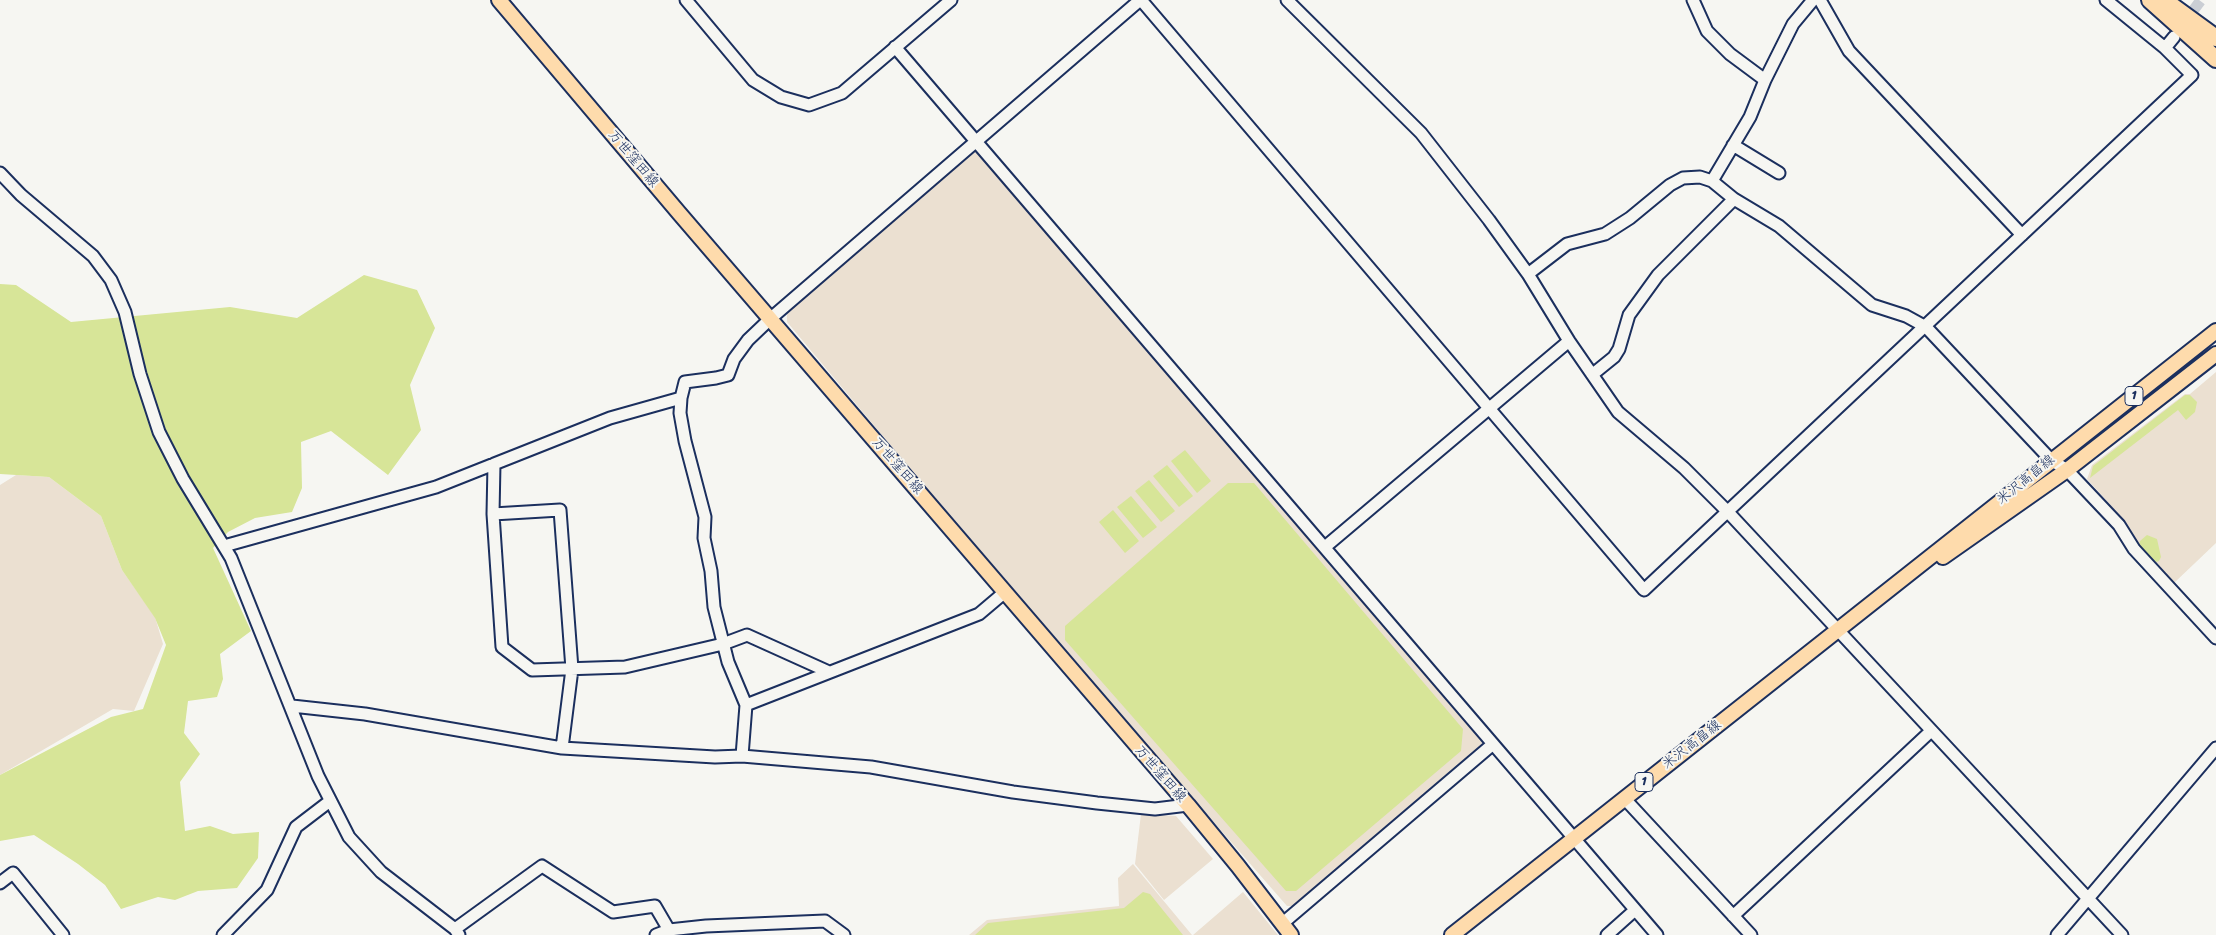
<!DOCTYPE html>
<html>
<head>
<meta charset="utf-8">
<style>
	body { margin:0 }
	canvas { display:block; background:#f6f6f2 }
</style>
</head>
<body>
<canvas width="2216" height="935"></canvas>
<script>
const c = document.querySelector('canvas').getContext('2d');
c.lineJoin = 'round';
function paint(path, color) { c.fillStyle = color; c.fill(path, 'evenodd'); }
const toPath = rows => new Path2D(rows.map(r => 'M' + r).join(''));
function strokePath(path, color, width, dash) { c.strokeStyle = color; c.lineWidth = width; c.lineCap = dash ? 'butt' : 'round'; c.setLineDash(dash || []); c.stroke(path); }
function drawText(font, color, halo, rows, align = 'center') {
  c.font = font + ' Sriracha,"Klee One",sans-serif'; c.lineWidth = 4; c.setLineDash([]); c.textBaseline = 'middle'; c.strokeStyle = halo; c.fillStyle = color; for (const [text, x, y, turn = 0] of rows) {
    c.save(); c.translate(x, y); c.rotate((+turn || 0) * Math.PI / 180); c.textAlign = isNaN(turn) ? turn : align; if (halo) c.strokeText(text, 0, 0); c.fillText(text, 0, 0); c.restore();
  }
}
const built = toPath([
	[972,152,981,153,1482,738,1482,748,1297,906,1287,906,1045,629,787,322,787,312],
	[2216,372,2216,543,2174,583,2138,545,2125,521,2087,479,2092,465,2185,394,2190,394],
	[16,475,49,477,101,516,122,570,155,617,163,644,134,711,113,709,0,775,0,485],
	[1141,814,1176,816,1213,859,1164,900,1135,864],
	[1133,864,1192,935,969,935,987,920,1119,906,1118,878],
	[1243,892,1278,935,1193,935]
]);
const green = toPath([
	[364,275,417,290,435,328,410,385,421,430,388,475,331,431,301,442,302,488,292,512,255,518,228,532,213,548,251,631,220,654,223,679,217,697,188,701,184,733,200,754,180,782,185,831,210,826,233,834,259,832,258,858,237,888,198,891,175,900,158,897,121,909,105,885,78,864,34,835,0,841,0,775,111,717,143,709,166,645,155,618,122,570,101,516,49,477,0,474,0,284,16,285,71,322,230,307,297,318],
	[2185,395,2190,395,2197,402,2195,412,2186,420,2178,410,2090,478,2093,466],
	[1185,450,1211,481,1197,493,1171,461],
	[1167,465,1193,496,1179,507,1153,476],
	[1149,480,1175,511,1161,522,1135,491],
	[1228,483,1254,483,1463,729,1461,751,1296,891,1286,891,1065,640,1065,626],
	[1131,496,1157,527,1143,538,1117,507],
	[1113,510,1139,541,1125,553,1099,522],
	[2147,535,2157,539,2161,557,2159,561,2156,562,2139,545,2140,541],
	[1143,892,1150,894,1183,935,975,935,988,923,1124,908]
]);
const minorTunnel = toPath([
	[2184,23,2201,0]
]);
const minor = toPath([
	[686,0,753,80,781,97,809,105,842,93,951,0],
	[1141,0,1644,590,2192,75,2165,48,2106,0],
	[1287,0,1421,133,1489,220,1528,274,1569,341,1618,412,1684,468,1728,512,2122,935],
	[1693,0,1707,31,1730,54,1765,80],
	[1820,0,1849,51,2022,235],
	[895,47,1657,935],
	[2165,48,2174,37],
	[1733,145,1779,173],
	[0,173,21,195,93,256,111,280,125,312,140,374,159,432,183,479,231,558,318,776,349,837,381,872,455,929,459,935],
	[1712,181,1750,117,1765,80,1793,24,1813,0],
	[1528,274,1567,244,1605,234,1630,218,1670,185,1683,178,1700,177,1712,181,1734,199,1779,226,1872,305,1906,316,1926,327,2051,460,2067,470,2119,525,2134,549,2216,638],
	[1593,374,1614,357,1619,349,1629,315,1658,275,1734,199],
	[494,464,493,514,502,647,532,670,625,667,723,644,747,635,829,672],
	[493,514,560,510,572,669,562,748],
	[224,546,436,487,610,418,681,398],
	[1325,547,1569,341],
	[746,705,979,614,1005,592],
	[292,706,365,714,562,748,715,757,742,756,871,767,1013,792,1097,803,1155,809,1188,805],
	[742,756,746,705,728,662,714,607,711,571,704,538,705,517,685,441,680,413,681,398,685,382,716,378,728,375,734,359,748,340,770,319,1140,0],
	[1624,798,1751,935],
	[0,883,13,873,63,935],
	[1733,916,1931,731],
	[1283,923,1493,744],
	[455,929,542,866,613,912,655,906,669,930],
	[223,935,267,890,296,827,330,801],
	[656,935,669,930,706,926,825,921,844,935],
	[1607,935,1635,910],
	[2057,935,2216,748]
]);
const major = toPath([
	[499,0,679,213,1188,805,1238,866,1291,935],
	[1943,557,2067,470,2216,354],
	[1452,935,2216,331]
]);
const highway = toPath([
	[2150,0,2216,59],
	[2164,0,2216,38]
]);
const shields = [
	[2134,396,18],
	[1644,782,18]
];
const shieldNames = [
	["1",2134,396],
	["1",1644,782]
];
const streetNames = [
	["万世窪田線",633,159,50],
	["万世窪田線",897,466,49],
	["米沢高畠線",2026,480,-39],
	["米沢高畠線",1692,745,-38],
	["万世窪田線",1160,774,49]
];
paint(built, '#ebe0d1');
paint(green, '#d7e598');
strokePath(minorTunnel, '#caced4', 11, [11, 5.5]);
strokePath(minor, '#1b2f5e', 15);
strokePath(major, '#1b2f5e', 18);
strokePath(highway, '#1b2f5e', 20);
strokePath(minor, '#f6f6f2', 11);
strokePath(major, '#fedbac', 14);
strokePath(highway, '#fedbac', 16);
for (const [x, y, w] of shields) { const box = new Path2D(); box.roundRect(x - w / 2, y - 9.5, w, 19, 4); c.fillStyle = '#f6f6f2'; c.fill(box); strokePath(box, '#1b2f5e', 1); }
drawText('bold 12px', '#1b2f5e', null, shieldNames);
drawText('14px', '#1b2f5e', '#f6f6f2', streetNames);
</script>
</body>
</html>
